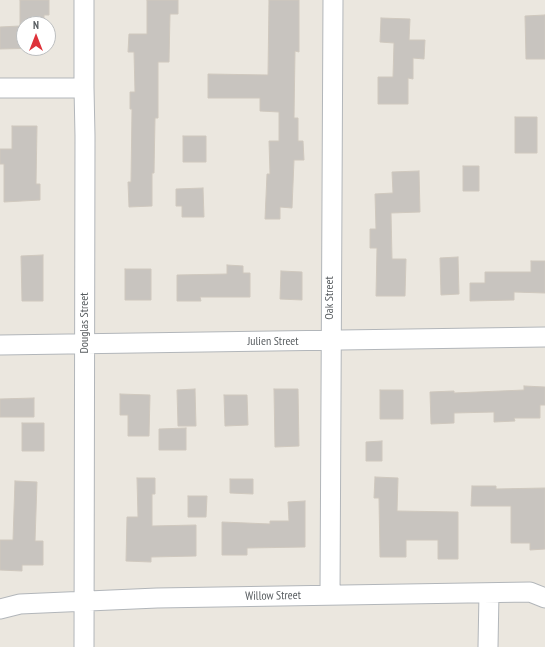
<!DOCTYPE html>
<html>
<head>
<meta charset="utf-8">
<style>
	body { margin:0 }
	#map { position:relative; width:545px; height:647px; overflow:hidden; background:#ebe7df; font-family:"PT Sans Narrow",sans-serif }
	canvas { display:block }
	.north { position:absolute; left:16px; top:16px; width:40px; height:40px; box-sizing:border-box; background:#fff; border:1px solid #bcbebf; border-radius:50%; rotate:0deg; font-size:11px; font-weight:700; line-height:16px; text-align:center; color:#585d60 }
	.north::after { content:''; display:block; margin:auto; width:14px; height:18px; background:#de323a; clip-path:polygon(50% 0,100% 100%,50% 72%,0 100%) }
</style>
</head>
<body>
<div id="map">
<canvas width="545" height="647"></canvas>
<div class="north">N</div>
</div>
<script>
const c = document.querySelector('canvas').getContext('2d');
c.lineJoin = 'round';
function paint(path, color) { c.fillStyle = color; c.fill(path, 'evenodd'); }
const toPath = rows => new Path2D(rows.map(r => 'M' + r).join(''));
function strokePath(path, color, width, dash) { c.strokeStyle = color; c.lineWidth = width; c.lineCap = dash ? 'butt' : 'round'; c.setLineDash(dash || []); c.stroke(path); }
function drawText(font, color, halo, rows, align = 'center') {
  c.font = font + ' "PT Sans Narrow",sans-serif'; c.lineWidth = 3; c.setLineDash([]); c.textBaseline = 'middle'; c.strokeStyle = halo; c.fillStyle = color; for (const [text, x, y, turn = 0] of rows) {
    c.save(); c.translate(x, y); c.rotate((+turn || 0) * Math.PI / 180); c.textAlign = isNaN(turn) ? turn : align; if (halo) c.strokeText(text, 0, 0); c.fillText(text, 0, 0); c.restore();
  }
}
const building = toPath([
	[20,0,49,0,49,15,44,15,44,24,24,24,24,48,44,48,0,49,0,27,20,26,20,0],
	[147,0,178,0,178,14,170,14,169,62,158,62,158,118,155,118,154,173,152,173,152,206,129,207,128,182,131,182,132,109,130,109,130,92,135,92,134,52,128,52,129,34,147,34,147,0],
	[269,0,299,0,299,52,295,51,294,118,298,118,298,141,303,141,304,160,294,160,292,208,280,207,280,219,265,219,267,174,270,174,269,141,279,141,279,112,260,111,260,98,208,98,208,74,268,75,269,0],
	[545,15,545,59,526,59,525,16,545,15],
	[381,18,410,19,409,40,425,40,424,59,413,58,413,79,408,78,408,104,378,104,378,77,393,77,394,43,380,42,381,18],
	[515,117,537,117,537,153,515,153,515,117],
	[12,126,37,126,36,184,40,184,40,200,4,202,4,164,0,164,0,149,12,149,12,126],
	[183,136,206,136,206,162,183,162,183,136],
	[463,166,479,166,479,191,463,191,463,166],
	[419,171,420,212,391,213,392,259,406,259,405,296,376,296,377,248,370,248,370,229,376,229,375,194,393,193,392,172,419,171],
	[203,188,204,217,182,217,182,206,176,206,176,189,203,188],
	[43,255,43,301,22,301,21,256,43,255],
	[458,257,459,294,441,295,440,258,458,257],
	[531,261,545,261,545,293,514,292,514,300,470,301,470,283,485,283,485,272,531,272,531,261],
	[227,265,243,266,243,273,250,273,250,297,200,297,201,301,177,301,177,275,227,274,227,265],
	[125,269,151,269,151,300,125,300,125,269],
	[281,271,302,272,302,300,280,299,281,271],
	[524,386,545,387,545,405,540,405,540,418,514,418,515,421,494,422,494,412,454,413,454,423,431,424,430,392,454,391,454,393,524,390,524,386],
	[195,389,196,426,178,426,177,390,195,389],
	[274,389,298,389,299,446,275,447,274,389],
	[380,390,403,390,403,419,380,419,380,390],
	[120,394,150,395,149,436,128,436,128,415,120,415,120,394],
	[224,395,247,395,248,425,225,426,224,395],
	[34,398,34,417,0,417,0,399,34,398],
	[22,423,44,423,44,451,22,451,22,423],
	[186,428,186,450,159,450,159,429,186,428],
	[382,441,382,461,366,461,366,442,382,441],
	[375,477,398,478,397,511,458,512,458,559,438,559,438,540,406,540,406,557,380,557,379,498,374,498,375,477],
	[137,478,155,478,155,494,152,494,152,526,196,525,196,556,151,557,151,562,126,561,127,517,138,517,137,478],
	[230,479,253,479,253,494,230,493,230,479],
	[15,481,37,482,35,541,43,541,43,565,22,565,22,571,0,570,0,540,13,540,15,481],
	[472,486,496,486,496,489,545,488,545,549,530,550,530,543,511,543,511,506,471,506,472,486],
	[188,496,207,496,206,517,188,517,188,496],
	[305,501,305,547,247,548,247,555,222,555,222,522,270,524,270,521,289,521,288,502,305,501]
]);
const minor = toPath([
	[0,88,84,88],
	[0,345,545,337],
	[330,595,333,0],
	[0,609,20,604,157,598,530,592,545,598],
	[84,647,85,136,84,88,84,0],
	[488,647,489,593]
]);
const streetNames = [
	["Oak Street",330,298,-90],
	["Douglas Street",85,323,-90],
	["Julien Street",273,342],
	["Willow Street",273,596,-1]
];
paint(building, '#c8c4bf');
strokePath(building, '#cfc8be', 1);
strokePath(minor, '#b2b6ba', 21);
strokePath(minor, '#fff', 19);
drawText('12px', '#585d60', '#fff', streetNames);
</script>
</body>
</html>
